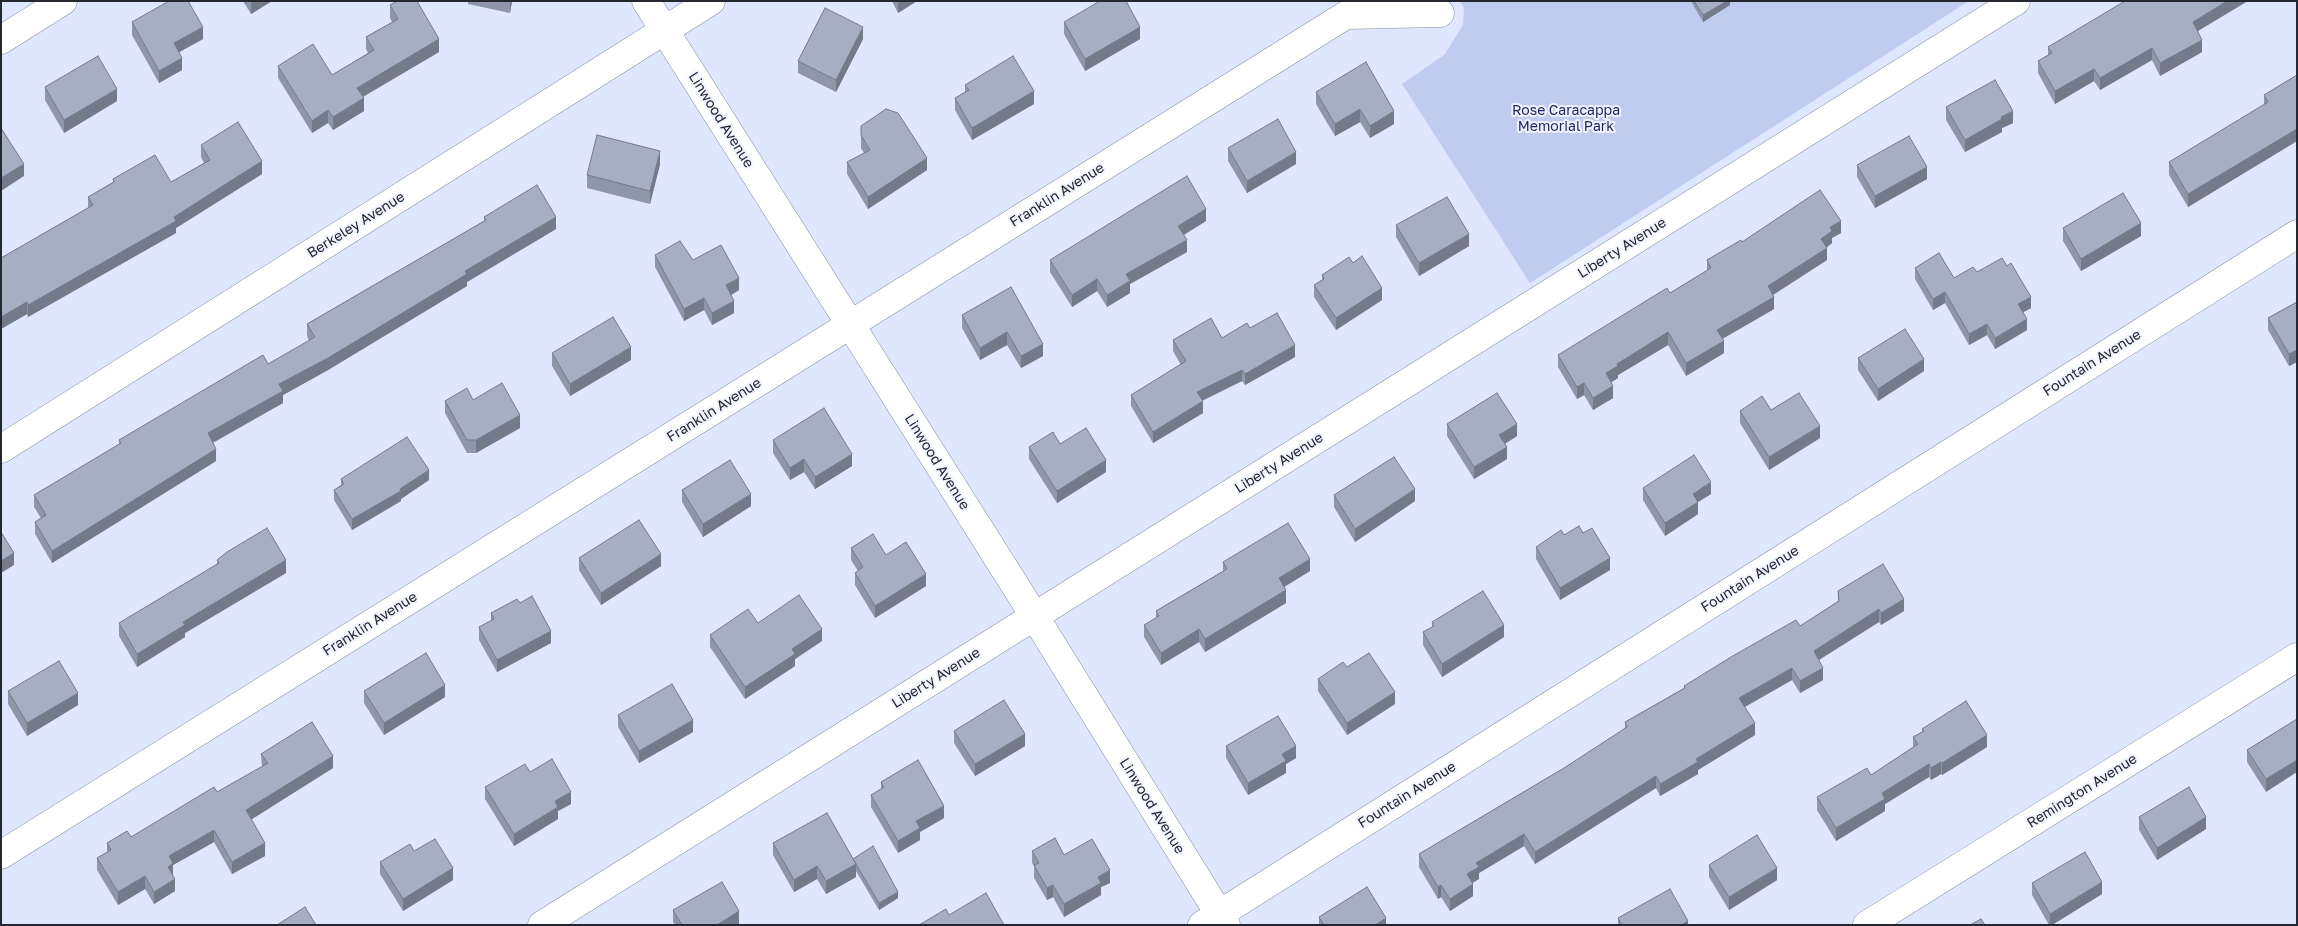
<!DOCTYPE html>
<html>
<head>
<meta charset="utf-8">
<style>
	body { margin:0 }
	#map { position:relative; width:2298px; height:926px; overflow:hidden; background:#dee7fe; font-family:"Golos Text",sans-serif }
	canvas { display:block }
	.frame { position:absolute; inset:0; border:2px solid #242730; pointer-events:none }
</style>
</head>
<body>
<div id="map">
<canvas width="2298" height="926"></canvas>
<div class="frame"></div>
</div>
<script>
const c = document.querySelector('canvas').getContext('2d');
c.lineJoin = 'round';
function paint(path, color) { c.fillStyle = color; c.fill(path, 'evenodd'); }
const toPath = rows => new Path2D(rows.map(r => 'M' + r).join(''));
function strokePath(path, color, width, dash) { c.strokeStyle = color; c.lineWidth = width; c.lineCap = dash ? 'butt' : 'round'; c.setLineDash(dash || []); c.stroke(path); }
function drawText(font, color, halo, rows, align = 'center') {
  c.font = font + ' "Golos Text",sans-serif'; c.lineWidth = 4; c.setLineDash([]); c.textBaseline = 'middle'; c.strokeStyle = halo; c.fillStyle = color; for (const [text, x, y, turn = 0] of rows) {
    c.save(); c.translate(x, y); c.rotate((+turn || 0) * Math.PI / 180); c.textAlign = isNaN(turn) ? turn : align; if (halo) c.strokeText(text, 0, 0); c.fillText(text, 0, 0); c.restore();
  }
}
const green = toPath([
	[1460,1,1969,1,1530,283,1402,84,1445,54,1463,25,1464,8]
]);
const street = toPath([
	[646,1,1035,617,1226,925],
	[1,40,63,1],
	[1,449,711,1],
	[1,855,1346,15,1440,13],
	[542,925,2016,1],
	[1202,925,2297,234],
	[1867,925,2297,657]
]);
const wall = toPath([
	[243,1,272,1,251,14],
	[468,1,512,1,510,13,468,4],
	[892,1,917,1,898,13],
	[1691,1,1730,1,1730,5,1703,22],
	[390,5,439,52,363,97,364,111,333,130,328,123,312,133,278,78,278,66,332,75,368,53,366,49,366,37,392,22,390,18],
	[132,22,203,39,179,52,182,70,159,83,132,35],
	[1064,22,1140,39,1085,71,1064,34],
	[2198,31,2202,52,2160,76,2152,60,2100,90,2094,81,2055,104,2038,73,2038,61,2048,55,2048,47],
	[863,39,836,92,798,73,798,61],
	[2297,75,2297,141,2188,207,2169,175,2169,162,2264,105,2264,95],
	[965,85,1034,104,972,140,955,110,955,98,965,92],
	[45,87,117,101,64,133,45,100],
	[1316,92,1394,124,1370,138,1360,122,1335,136,1316,104],
	[1946,107,2013,123,2002,128,2002,132,1965,152,1946,120],
	[861,126,927,170,868,209,847,174,847,162,864,153,861,148],
	[201,145,262,174,176,228,176,233,28,317,27,314,1,329,1,258,88,208,88,197,113,182,113,179,171,182,204,163,201,157],
	[1228,148,1296,164,1247,193,1228,161],
	[660,164,650,204,587,188,587,175],
	[1857,165,1927,179,1875,208,1857,177],
	[484,217,556,229,467,282,467,286,328,370,283,395,283,403,213,443,216,461,52,563,35,534,35,522,41,518,34,507,34,495,119,445,119,440,268,364,309,341,307,336,307,324,484,221],
	[1206,221,1184,235,1187,252,1130,284,1130,293,1107,307,1097,291,1072,307,1050,272,1050,260],
	[1396,225,1469,246,1419,276,1396,237],
	[2063,228,2141,236,2081,271,2063,241],
	[1841,233,1832,238,1832,243,1827,247,1827,260,1773,295,1774,309,1722,339,1724,353,1686,376,1668,345,1618,375,1618,378,1611,382,1613,398,1593,410,1584,395,1577,399,1558,367,1558,355,1670,293,1707,270,1707,260,1742,242],
	[655,255,693,260,739,290,731,295,734,313,712,325,704,310,684,321,655,267],
	[1353,263,1382,300,1336,330,1314,297,1314,285,1322,280,1322,275],
	[1915,268,1954,278,2031,308,2023,312,2027,330,1995,349,1987,335,1969,345,1945,303,1933,310,1915,279],
	[2297,302,2297,362,2289,366,2268,330,2268,318],
	[962,315,1043,344,1043,356,1021,368,1007,345,980,360,962,328],
	[1250,328,1295,357,1245,385,1242,381,1202,401,1203,413,1153,443,1131,406,1131,395,1181,365,1173,351,1173,340,1222,338],
	[552,353,631,360,570,396,552,366],
	[1858,358,1924,371,1878,401,1858,370],
	[473,400,520,428,476,453,467,453,445,413,445,401],
	[1771,410,1820,438,1769,470,1740,423,1740,411],
	[1447,424,1517,436,1505,444,1507,459,1474,479,1447,436],
	[773,440,852,466,815,489,804,472,790,480,773,453],
	[1060,444,1106,472,1057,503,1029,459,1029,447],
	[341,479,429,480,401,499,401,501,352,530,334,500,334,490,341,485],
	[1643,488,1711,494,1698,502,1698,514,1665,536,1643,500],
	[682,490,751,506,703,537,682,502],
	[1334,495,1415,501,1355,542,1334,507],
	[1583,533,1610,570,1560,600,1536,559,1536,547,1564,535],
	[851,548,886,555,926,586,875,618,855,585,855,573,858,571,851,560],
	[579,558,661,566,601,605,579,570],
	[217,560,286,573,185,633,185,637,137,667,119,636,119,623,217,564],
	[1223,562,1310,571,1284,587,1286,603,1205,652,1199,642,1161,665,1144,637,1144,625,1156,618,1156,611,1223,571],
	[1838,591,1904,611,1881,625,1879,622,1819,660,1823,680,1800,693,1792,680,1745,707,1755,735,1698,770,1698,774,1660,796,1656,788,1535,864,1524,846,1479,873,1479,879,1472,883,1473,896,1450,911,1441,897,1438,899,1419,867,1419,854,1564,768,1625,729,1625,722,1684,688,1684,686,1800,626,1838,601],
	[491,613,551,643,497,672,479,640,479,627,491,621],
	[1432,622,1504,637,1442,677,1423,645,1423,632,1432,627],
	[758,623,822,641,795,659,795,666,745,699,710,647,710,635],
	[1347,667,1395,704,1347,735,1318,691,1318,679],
	[8,691,78,705,27,736,8,704],
	[364,691,445,697,384,735,364,703],
	[618,715,693,732,639,763,618,727],
	[2297,719,2266,792,2247,762,2247,750],
	[1922,729,1987,747,1942,775,1941,774,1931,780,1929,777,1885,804,1885,811,1836,841,1817,810,1817,797,1871,775,1913,747,1913,737,1922,732],
	[954,731,1025,746,975,776,954,743],
	[1226,746,1296,758,1286,764,1286,773,1248,795,1226,758],
	[261,754,333,768,251,819,265,856,232,874,214,842,173,865,173,875,175,891,154,904,145,889,118,905,97,870,97,858,107,852,107,843,131,837,217,792,262,767],
	[530,772,571,804,558,811,558,819,514,846,485,799,485,787],
	[881,782,944,818,920,832,920,840,898,853,871,807,871,795,881,789],
	[2139,817,2206,829,2157,860,2139,830],
	[773,843,853,859,898,898,879,910,856,871,856,877,826,894,817,879,794,892,773,855],
	[414,851,453,880,403,911,380,874,380,862],
	[1032,851,1064,855,1110,883,1101,887,1101,895,1064,917,1053,897,1047,900,1034,878,1034,866,1032,863],
	[1709,865,1777,880,1729,910,1709,877],
	[2032,883,2102,894,2052,925,2049,925,2032,895],
	[673,910,739,924,737,925,675,925,673,922],
	[1319,917,1386,925,1319,925],
	[1618,918,1688,925,1618,925]
]);
const shadedWall = toPath([
	[251,1,272,1,251,14],
	[510,1,512,1,510,13],
	[898,1,917,1,898,13],
	[1727,1,1730,1,1730,5,1703,22,1703,15],
	[2227,1,2248,1,2193,34,2193,22],
	[203,27,203,39,174,55,174,43],
	[863,27,863,39,836,92,836,80],
	[1140,27,1140,39,1085,71,1085,59],
	[439,39,439,52,357,100,357,88],
	[2202,40,2202,52,2160,76,2160,63],
	[2152,48,2152,60,2100,90,2100,78],
	[182,58,182,70,159,83,159,71],
	[2094,69,2094,81,2055,104,2055,91],
	[117,89,117,101,64,133,64,120],
	[1034,91,1034,104,972,140,972,128],
	[364,98,364,111,333,130,333,117],
	[1360,109,1360,122,1335,136,1335,124],
	[328,110,328,123,312,133,312,121],
	[1394,111,1394,124,1370,138,1370,126],
	[2013,111,2013,123,2002,128,2002,132,1965,152,1965,140,2001,117],
	[2297,129,2297,141,2188,207,2188,194],
	[660,151,660,164,650,204,650,191],
	[1296,152,1296,164,1247,193,1247,181],
	[927,158,927,170,868,209,868,197],
	[262,161,262,174,176,228,176,233,28,317,28,305,174,217],
	[24,164,24,176,1,191,1,178],
	[1927,167,1927,179,1875,208,1875,196],
	[1206,209,1206,221,1178,238,1178,226],
	[556,217,556,229,467,282,467,286,328,370,283,395,283,403,208,445,208,433,279,384,465,271],
	[1841,221,1841,233,1832,238,1832,243,1823,250,1827,248,1827,260,1768,298,1768,286,1821,239,1830,227],
	[2141,223,2141,236,2081,271,2081,259],
	[1469,234,1469,246,1419,276,1419,263],
	[1187,240,1187,252,1130,284,1130,293,1107,307,1107,295,1126,274],
	[739,278,739,290,726,298,726,285],
	[1097,279,1097,291,1072,307,1072,295],
	[1382,288,1382,300,1336,330,1336,318],
	[1945,292,1945,303,1933,310,1933,299],
	[1774,297,1774,309,1717,342,1717,330],
	[2031,297,2031,308,2018,315,2018,304],
	[704,298,704,310,684,321,684,309],
	[734,301,734,313,712,325,712,313],
	[27,302,27,314,1,329,1,317],
	[2027,319,2027,330,1995,349,1995,338],
	[1987,324,1987,335,1969,345,1969,334],
	[1007,332,1007,345,980,360,980,348],
	[1668,332,1668,345,1618,375,1618,378,1606,386,1606,373,1617,364],
	[1724,341,1724,353,1686,376,1686,363],
	[1043,344,1043,356,1021,368,1021,356],
	[1295,345,1295,357,1245,385,1245,374],
	[631,347,631,360,570,396,570,384],
	[2297,350,2297,362,2289,366,2289,354],
	[1924,359,1924,371,1878,401,1878,389],
	[1242,370,1242,381,1197,403,1197,392],
	[1584,383,1584,395,1577,399,1577,387],
	[1613,386,1613,398,1593,410,1593,398],
	[1203,401,1203,413,1153,443,1153,432],
	[520,415,520,428,476,453,476,440],
	[1517,424,1517,436,1499,447,1499,435],
	[1820,426,1820,438,1769,470,1769,457],
	[1507,447,1507,459,1474,479,1474,467],
	[216,449,216,461,52,563,52,551],
	[852,454,852,466,815,489,815,477],
	[804,459,804,472,790,480,790,468],
	[1106,460,1106,472,1057,503,1057,491],
	[429,470,429,480,401,499,401,501,352,530,352,519],
	[1711,482,1711,494,1698,502,1698,514,1665,536,1665,523,1693,494],
	[1415,489,1415,501,1355,542,1355,529],
	[751,494,751,506,703,537,703,524],
	[14,553,14,565,1,573,1,561],
	[661,554,661,566,601,605,601,593],
	[1610,558,1610,570,1560,600,1560,588],
	[1310,559,1310,571,1279,590,1279,578],
	[286,560,286,573,185,633,185,637,137,667,137,654,183,622],
	[926,574,926,586,875,618,875,606],
	[1286,590,1286,603,1205,652,1205,639],
	[1904,599,1904,611,1881,625,1881,613],
	[1879,609,1879,622,1814,663,1814,651],
	[1504,625,1504,637,1442,677,1442,664],
	[822,629,822,641,795,659,795,666,745,699,745,687,792,649],
	[1199,629,1199,642,1161,665,1161,653],
	[551,631,551,643,497,672,497,660],
	[1792,668,1792,680,1739,710,1739,698],
	[1823,668,1823,680,1800,693,1800,681],
	[445,685,445,697,384,735,384,723],
	[1395,692,1395,704,1347,735,1347,723],
	[78,693,78,705,27,736,27,723],
	[693,720,693,732,639,763,639,751],
	[1755,723,1755,735,1698,770,1698,774,1660,796,1660,784,1696,759],
	[1025,734,1025,746,975,776,975,764],
	[1987,735,1987,747,1942,775,1942,763],
	[1296,746,1296,758,1286,764,1286,773,1248,795,1248,783,1282,754],
	[333,756,333,768,246,823,246,810],
	[2297,760,2297,772,2266,792,2266,779],
	[1941,762,1941,774,1931,780,1931,768],
	[1929,764,1929,777,1885,804,1885,811,1836,841,1836,828,1882,793],
	[1656,776,1656,788,1535,864,1535,852],
	[571,792,571,804,558,811,558,819,514,846,514,834,555,801],
	[944,806,944,818,920,832,920,840,898,853,898,841,916,821],
	[2206,817,2206,829,2157,860,2157,848],
	[214,830,214,842,173,865,173,875,168,879,169,856],
	[1524,834,1524,846,1479,873,1479,879,1467,886,1467,874,1476,863],
	[265,843,265,856,232,874,232,862],
	[856,864,856,877,826,894,826,881],
	[817,866,817,879,794,892,794,880],
	[453,868,453,880,403,911,403,899],
	[1777,868,1777,880,1729,910,1729,897],
	[1110,870,1110,883,1101,887,1101,895,1064,917,1064,904,1098,877],
	[145,876,145,889,118,905,118,892],
	[175,879,175,891,154,904,154,892],
	[2102,882,2102,894,2052,925,2050,925,2050,914],
	[1473,884,1473,896,1450,911,1450,899],
	[1053,885,1053,897,1047,900,1047,888],
	[1441,885,1441,897,1438,899,1438,887],
	[898,892,898,898,879,910,879,903],
	[739,911,739,924,737,925,717,925],
	[1386,918,1386,925,1375,925],
	[1688,921,1688,925,1681,925]
]);
const building = toPath([
	[169,1,188,1,203,27,174,43,182,58,159,71,132,22,169,1],
	[397,1,417,1,439,39,357,88,364,98,333,117,328,110,312,121,278,66,313,44,332,75,374,50,366,37,398,19,390,5,397,1],
	[1100,1,1126,1,1140,27,1085,59,1064,22,1100,1],
	[1694,1,1727,1,1703,15,1694,1],
	[2125,1,2227,1,2193,22,2202,40,2160,63,2152,48,2100,78,2094,69,2055,91,2038,61,2052,53,2048,47,2125,1],
	[825,8,863,27,836,80,798,61,825,8],
	[98,56,117,89,64,120,45,87,98,56],
	[1013,56,1034,91,972,128,955,98,969,90,965,85,1013,56],
	[1366,62,1394,111,1370,126,1360,109,1335,124,1316,92,1366,62],
	[2297,75,2297,129,2188,194,2169,162,2268,102,2264,95,2297,75],
	[1995,80,2013,111,2001,117,2002,119,1965,140,1946,107,1995,80],
	[886,109,898,113,927,158,868,197,847,162,870,150,861,135,861,126,886,109],
	[1278,119,1296,152,1247,181,1228,148,1278,119],
	[238,122,262,161,174,217,176,221,28,305,27,302,1,317,1,258,93,205,88,197,114,182,113,179,155,155,171,182,210,160,201,145,238,122],
	[1,128,24,164,1,178,1,128],
	[597,135,660,151,650,191,587,175,597,135],
	[1909,136,1927,167,1875,196,1857,165,1909,136],
	[1187,176,1206,209,1178,226,1187,240,1126,274,1130,281,1107,295,1097,279,1072,295,1050,260,1187,176],
	[537,185,556,217,465,271,467,274,328,358,279,384,283,391,208,433,216,449,52,551,35,522,46,515,34,495,121,443,119,440,263,355,268,364,315,337,307,324,486,220,484,217,537,185],
	[1820,190,1841,221,1830,227,1832,231,1821,239,1827,248,1768,286,1774,297,1717,330,1724,341,1686,363,1668,332,1617,364,1618,366,1606,373,1613,386,1593,398,1584,383,1577,387,1558,355,1667,288,1670,293,1711,268,1707,260,1741,240,1742,242,1820,190],
	[2123,193,2141,223,2081,259,2063,228,2123,193],
	[1447,197,1469,234,1419,263,1396,225,1447,197],
	[680,241,693,260,721,245,739,278,726,285,734,301,712,313,704,298,684,309,655,255,680,241],
	[1939,253,1954,278,1973,267,1977,272,2002,258,2007,266,2011,263,2031,297,2018,304,2027,319,1995,338,1987,324,1969,334,1945,292,1933,299,1915,268,1939,253],
	[1362,256,1382,288,1336,318,1314,285,1324,279,1322,275,1349,257,1353,263,1362,256],
	[1011,287,1043,344,1021,356,1007,332,980,348,962,315,1011,287],
	[2297,302,2297,350,2289,354,2268,318,2297,302],
	[1277,313,1295,345,1245,374,1242,370,1197,392,1203,401,1153,432,1131,395,1186,361,1173,340,1211,318,1222,338,1247,323,1250,328,1277,313],
	[613,317,631,347,570,384,552,353,613,317],
	[1905,329,1924,359,1878,389,1858,358,1905,329],
	[502,383,520,415,476,440,467,440,445,401,467,388,473,400,502,383],
	[1497,393,1517,424,1499,435,1507,447,1474,467,1447,424,1497,393],
	[1799,393,1820,426,1769,457,1740,411,1762,396,1771,410,1799,393],
	[824,408,852,454,815,477,804,459,790,468,773,440,824,408],
	[1086,428,1106,460,1057,491,1029,447,1053,432,1060,444,1086,428],
	[407,437,429,470,400,489,401,491,352,519,334,490,344,484,341,479,407,437],
	[1694,455,1711,482,1693,494,1698,502,1665,523,1643,488,1694,455],
	[1394,457,1415,489,1355,529,1334,495,1394,457],
	[730,460,751,494,703,524,682,490,730,460],
	[639,520,661,554,601,593,579,558,639,520],
	[1288,523,1310,559,1279,578,1286,590,1205,639,1199,629,1161,653,1144,625,1159,616,1156,611,1227,569,1223,562,1288,523],
	[1579,526,1583,533,1592,528,1610,558,1560,588,1536,547,1561,530,1564,535,1579,526],
	[267,528,286,560,183,622,185,625,137,654,119,623,219,563,217,560,227,552,267,528],
	[1,532,14,553,1,561,1,532],
	[873,534,886,555,906,542,926,574,875,606,855,573,863,567,851,548,873,534],
	[1883,564,1904,599,1881,613,1879,609,1814,651,1823,668,1800,681,1792,668,1739,698,1755,723,1696,759,1698,762,1660,784,1656,776,1535,852,1524,834,1476,863,1479,867,1467,874,1473,884,1450,899,1441,885,1438,887,1419,854,1564,768,1627,727,1625,722,1685,688,1684,686,1731,657,1796,620,1800,626,1839,601,1838,591,1883,564],
	[1483,591,1504,625,1442,664,1423,632,1434,626,1432,622,1483,591],
	[799,595,822,629,792,649,795,654,745,687,710,635,748,609,758,623,799,595],
	[532,596,551,631,497,660,479,627,494,619,491,613,517,599,520,603,532,596],
	[426,653,445,685,384,723,364,691,426,653],
	[1369,653,1395,692,1347,723,1318,679,1343,662,1347,667,1369,653],
	[59,661,78,693,27,723,8,691,59,661],
	[672,684,693,720,639,751,618,715,672,684],
	[1004,700,1025,734,975,764,954,731,1004,700],
	[1966,701,1987,735,1942,763,1941,762,1931,768,1929,764,1882,793,1885,799,1836,828,1817,797,1867,768,1871,775,1918,744,1913,737,1924,731,1922,729,1966,701],
	[1278,716,1296,746,1282,754,1286,761,1248,783,1226,746,1278,716],
	[2297,719,2297,760,2266,779,2247,750,2297,719],
	[312,722,333,756,246,810,265,843,232,862,214,830,169,856,173,863,168,867,175,879,154,892,145,876,118,892,97,858,111,850,107,843,127,831,131,837,214,787,217,792,268,763,261,754,312,722],
	[552,759,571,792,555,801,558,807,514,834,485,787,525,764,530,772,552,759],
	[918,760,944,806,916,821,920,828,898,841,871,795,884,787,881,782,918,760],
	[2189,787,2206,817,2157,848,2139,817,2189,787],
	[827,813,856,864,826,881,817,866,794,880,773,843,827,813],
	[1757,835,1777,868,1729,897,1709,865,1757,835],
	[1055,838,1064,855,1092,839,1110,870,1098,877,1101,883,1064,904,1053,885,1047,888,1034,865,1039,863,1032,851,1055,838],
	[435,839,453,868,403,899,380,862,410,844,414,851,435,839],
	[873,846,898,892,879,903,853,859,873,846],
	[2085,852,2102,882,2050,914,2032,883,2085,852],
	[722,882,739,911,717,925,682,925,673,910,722,882],
	[1367,887,1386,918,1375,925,1324,925,1319,917,1367,887],
	[1670,889,1688,921,1681,925,1622,925,1618,918,1670,889],
	[986,893,1004,925,919,925,946,909,949,915,986,893],
	[305,907,316,925,277,925,305,907],
	[1981,919,1985,925,1970,925,1981,919]
]);
const parkNames = [
	["Rose Caracappa",1566,111],
	["Memorial Park",1566,127]
];
const streetNames = [
	["Linwood Avenue",721,120,58],
	["Franklin Avenue",1057,195,-32],
	["Berkeley Avenue",356,225,-32],
	["Liberty Avenue",1622,248,-32],
	["Fountain Avenue",2092,363,-32],
	["Franklin Avenue",714,410,-32],
	["Linwood Avenue",937,462,58],
	["Liberty Avenue",1279,463,-32],
	["Fountain Avenue",1750,579,-32],
	["Franklin Avenue",370,624,-32],
	["Liberty Avenue",936,678,-32],
	["Remington Avenue",2082,791,-32],
	["Fountain Avenue",1407,795,-32],
	["Linwood Avenue",1152,806,58]
];
paint(green, '#c0ccef');
strokePath(street, '#858da2', 29);
strokePath(street, '#fff', 28);
paint(wall, '#8f96a9');
paint(shadedWall, '#747a89');
paint(building, '#a6aec4');
strokePath(building, '#747a89', 1);
drawText('14px', '#18255f', '#f1f4fe', parkNames);
drawText('14px', '#242730', '#f1f4fe', streetNames);
</script>
</body>
</html>
